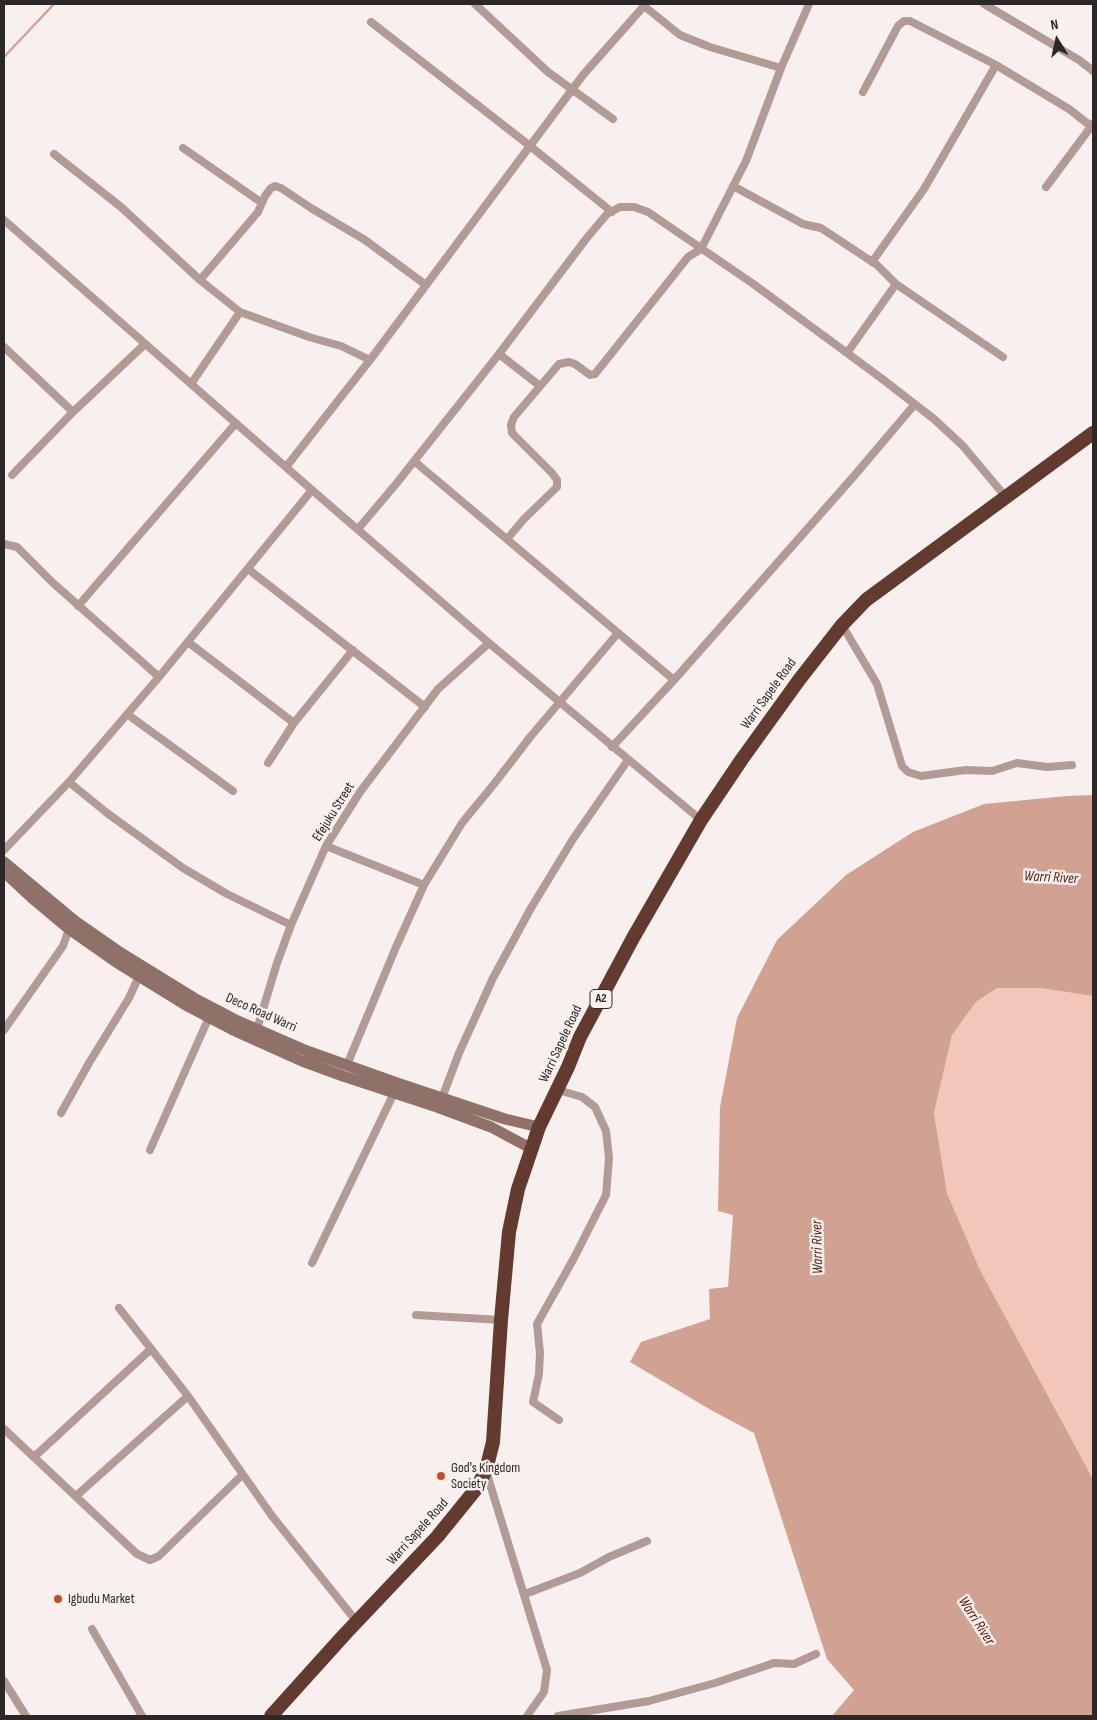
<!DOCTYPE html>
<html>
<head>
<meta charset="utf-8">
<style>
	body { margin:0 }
	#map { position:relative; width:1097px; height:1720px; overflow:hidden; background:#f8f0ee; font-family:"Sofia Sans Condensed",sans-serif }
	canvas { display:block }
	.frame { position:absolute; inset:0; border:5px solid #2b2827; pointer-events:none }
	.north { position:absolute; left:1032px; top:15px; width:50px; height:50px; -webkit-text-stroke:4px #f8f0ee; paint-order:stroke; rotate:350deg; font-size:14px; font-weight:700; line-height:20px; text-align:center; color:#2b2827 }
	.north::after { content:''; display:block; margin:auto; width:18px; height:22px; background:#2b2827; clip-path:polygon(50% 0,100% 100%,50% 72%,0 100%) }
</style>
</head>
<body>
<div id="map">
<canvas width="1097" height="1720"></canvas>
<div class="frame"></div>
<div class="north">N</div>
</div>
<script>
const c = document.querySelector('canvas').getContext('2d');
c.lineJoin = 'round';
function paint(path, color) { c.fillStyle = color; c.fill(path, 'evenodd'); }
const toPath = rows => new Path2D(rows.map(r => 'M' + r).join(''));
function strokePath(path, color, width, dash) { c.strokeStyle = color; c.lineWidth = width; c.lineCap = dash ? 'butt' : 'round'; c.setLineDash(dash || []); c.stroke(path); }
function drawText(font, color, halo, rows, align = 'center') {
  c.font = font + ' "Sofia Sans Condensed",sans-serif'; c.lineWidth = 5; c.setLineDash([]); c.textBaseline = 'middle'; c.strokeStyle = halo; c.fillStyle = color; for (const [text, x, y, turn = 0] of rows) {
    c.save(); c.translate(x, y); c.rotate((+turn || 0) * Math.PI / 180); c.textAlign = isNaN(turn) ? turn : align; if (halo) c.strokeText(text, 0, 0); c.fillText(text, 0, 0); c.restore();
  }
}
const green = toPath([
	[997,988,1040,988,1093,996,1093,1479,980,1270,947,1193,934,1113,952,1035,976,1002]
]);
const water = toPath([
	[1093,795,1093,996,1040,988,997,988,976,1002,952,1035,934,1113,947,1193,980,1270,1093,1479,1093,1716,832,1716,854,1690,827,1659,754,1433,711,1410,630,1362,641,1342,710,1319,709,1289,728,1287,733,1215,718,1211,720,1107,737,1018,777,940,846,875,913,832,984,804,1067,796]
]);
const stream = toPath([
	[4,57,54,4]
]);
const street = toPath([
	[475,4,548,72,613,119],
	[644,4,644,6,680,35,710,47,781,68],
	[984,4,1079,60,1093,71],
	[371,22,530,146,612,212],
	[863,92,898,26,904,21,910,21,996,65,1069,109,1092,127],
	[183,148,262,203],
	[54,154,121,207,200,280,240,312,309,337,341,346,370,360],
	[733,186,803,224,821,228,877,265,896,284],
	[1046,187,1093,124],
	[872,262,924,189,996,65],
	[200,280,258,212,265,196,271,188,275,186,281,188,311,208,365,240,426,285],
	[4,347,73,412,145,344],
	[847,353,896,284,1003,357],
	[499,354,540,386],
	[191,384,240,312],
	[414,461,674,680,612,747],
	[286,467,370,360,583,75,644,6],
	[12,475,73,412],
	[312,490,489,643,701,820],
	[358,529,396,484,499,354,586,239,607,214,620,207,634,207,648,212,752,283,881,378,934,419,963,446,1005,496],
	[507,539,524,519,557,487,557,480,552,473,512,433,511,425,514,417,559,364,569,362,575,364,590,375,595,374,688,257,701,249,746,161,781,68,809,4],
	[4,544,17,547,52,582,159,677],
	[248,569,425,707],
	[78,606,236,423],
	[842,625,877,684,902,766,908,772,921,776,966,770,992,771,1017,763,1047,767,1072,765],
	[188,642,294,723],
	[674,680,854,476,915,404],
	[127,714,233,791],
	[268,763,294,723,353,650],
	[69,782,107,813,183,868,227,894,291,925],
	[326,846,424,885],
	[4,850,69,782,159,677,312,490,4,220],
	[257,1029,277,963,291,925,326,846,360,792,438,689,489,643],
	[4,1030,63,946,69,929],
	[347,1065,396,947,424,885,462,823,494,784,531,736,618,633],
	[558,1090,582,1097,595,1107,606,1131,609,1158,606,1195,574,1258,537,1324,540,1353,539,1374,533,1402,559,1420],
	[442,1098,459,1053,493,978,531,908,573,839,628,760],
	[61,1113,89,1063,129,998,139,976],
	[150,1150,210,1015],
	[312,1263,394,1093],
	[119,1308,188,1396,272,1516,357,1622],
	[416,1315,501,1320],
	[4,1429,137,1554,150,1560,159,1556,242,1475],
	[34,1457,151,1349],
	[486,1471,547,1670,544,1692,527,1716],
	[76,1496,188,1396],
	[525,1594,580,1573,609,1557,647,1541],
	[92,1629,142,1716],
	[4,1681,26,1716],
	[558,1716,649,1701,715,1683,774,1663,794,1664,816,1654]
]);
const secondary = toPath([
	[4,862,75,921,121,953,194,998,238,1021,307,1051,397,1083,505,1119,539,1127],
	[4,872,32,898,69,929,116,962,189,1007,233,1030,302,1061,343,1076,437,1107,491,1127,532,1149]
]);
const highway = toPath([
	[271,1716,345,1634,437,1537,476,1489,486,1470,493,1442,501,1320,509,1232,518,1189,539,1127,568,1067,580,1037,633,938,701,820,742,759,799,680,842,625,866,600,1093,433]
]);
const markers = [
	[441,1476,5,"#cf4818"],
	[58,1599,5,"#cf4818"]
];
const shields = [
	[601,999,22]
];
const shieldNames = [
	["A2",601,999]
];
const streetNames = [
	["Warri Sapele Road",769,694,-54],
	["Efejuku Street",334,812,-58],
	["Deco Road Warri",261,1013,24],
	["Warri Sapele Road",561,1044,-65],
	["Warri Sapele Road",418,1532,-48]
];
const poiNames = [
	["God's Kingdom",451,1468],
	["Society",451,1484],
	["Igbudu Market",68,1599]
];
const waterNames = [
	["Warri River",1051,878,3],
	["Warri River",818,1247,-91],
	["Warri River",976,1621,57]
];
paint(green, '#f2c6b9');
paint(water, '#d1a192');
strokePath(stream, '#d1a192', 2.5);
strokePath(street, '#b19b94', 8);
strokePath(secondary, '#907168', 11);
strokePath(highway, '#633a2e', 14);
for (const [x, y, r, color] of markers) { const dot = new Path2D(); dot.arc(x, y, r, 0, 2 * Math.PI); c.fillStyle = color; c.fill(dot); strokePath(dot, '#f8f0ee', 2); }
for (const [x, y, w] of shields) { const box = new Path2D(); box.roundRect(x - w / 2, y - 9.5, w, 19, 4); c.fillStyle = '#f8f0ee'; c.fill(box); strokePath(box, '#2b2827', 1); }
drawText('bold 12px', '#2b2827', null, shieldNames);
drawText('14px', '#2b2827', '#f8f0ee', streetNames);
drawText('14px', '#2b2827', '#f8f0ee', poiNames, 'left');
drawText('italic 15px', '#571c09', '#f8f0ee', waterNames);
</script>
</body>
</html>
